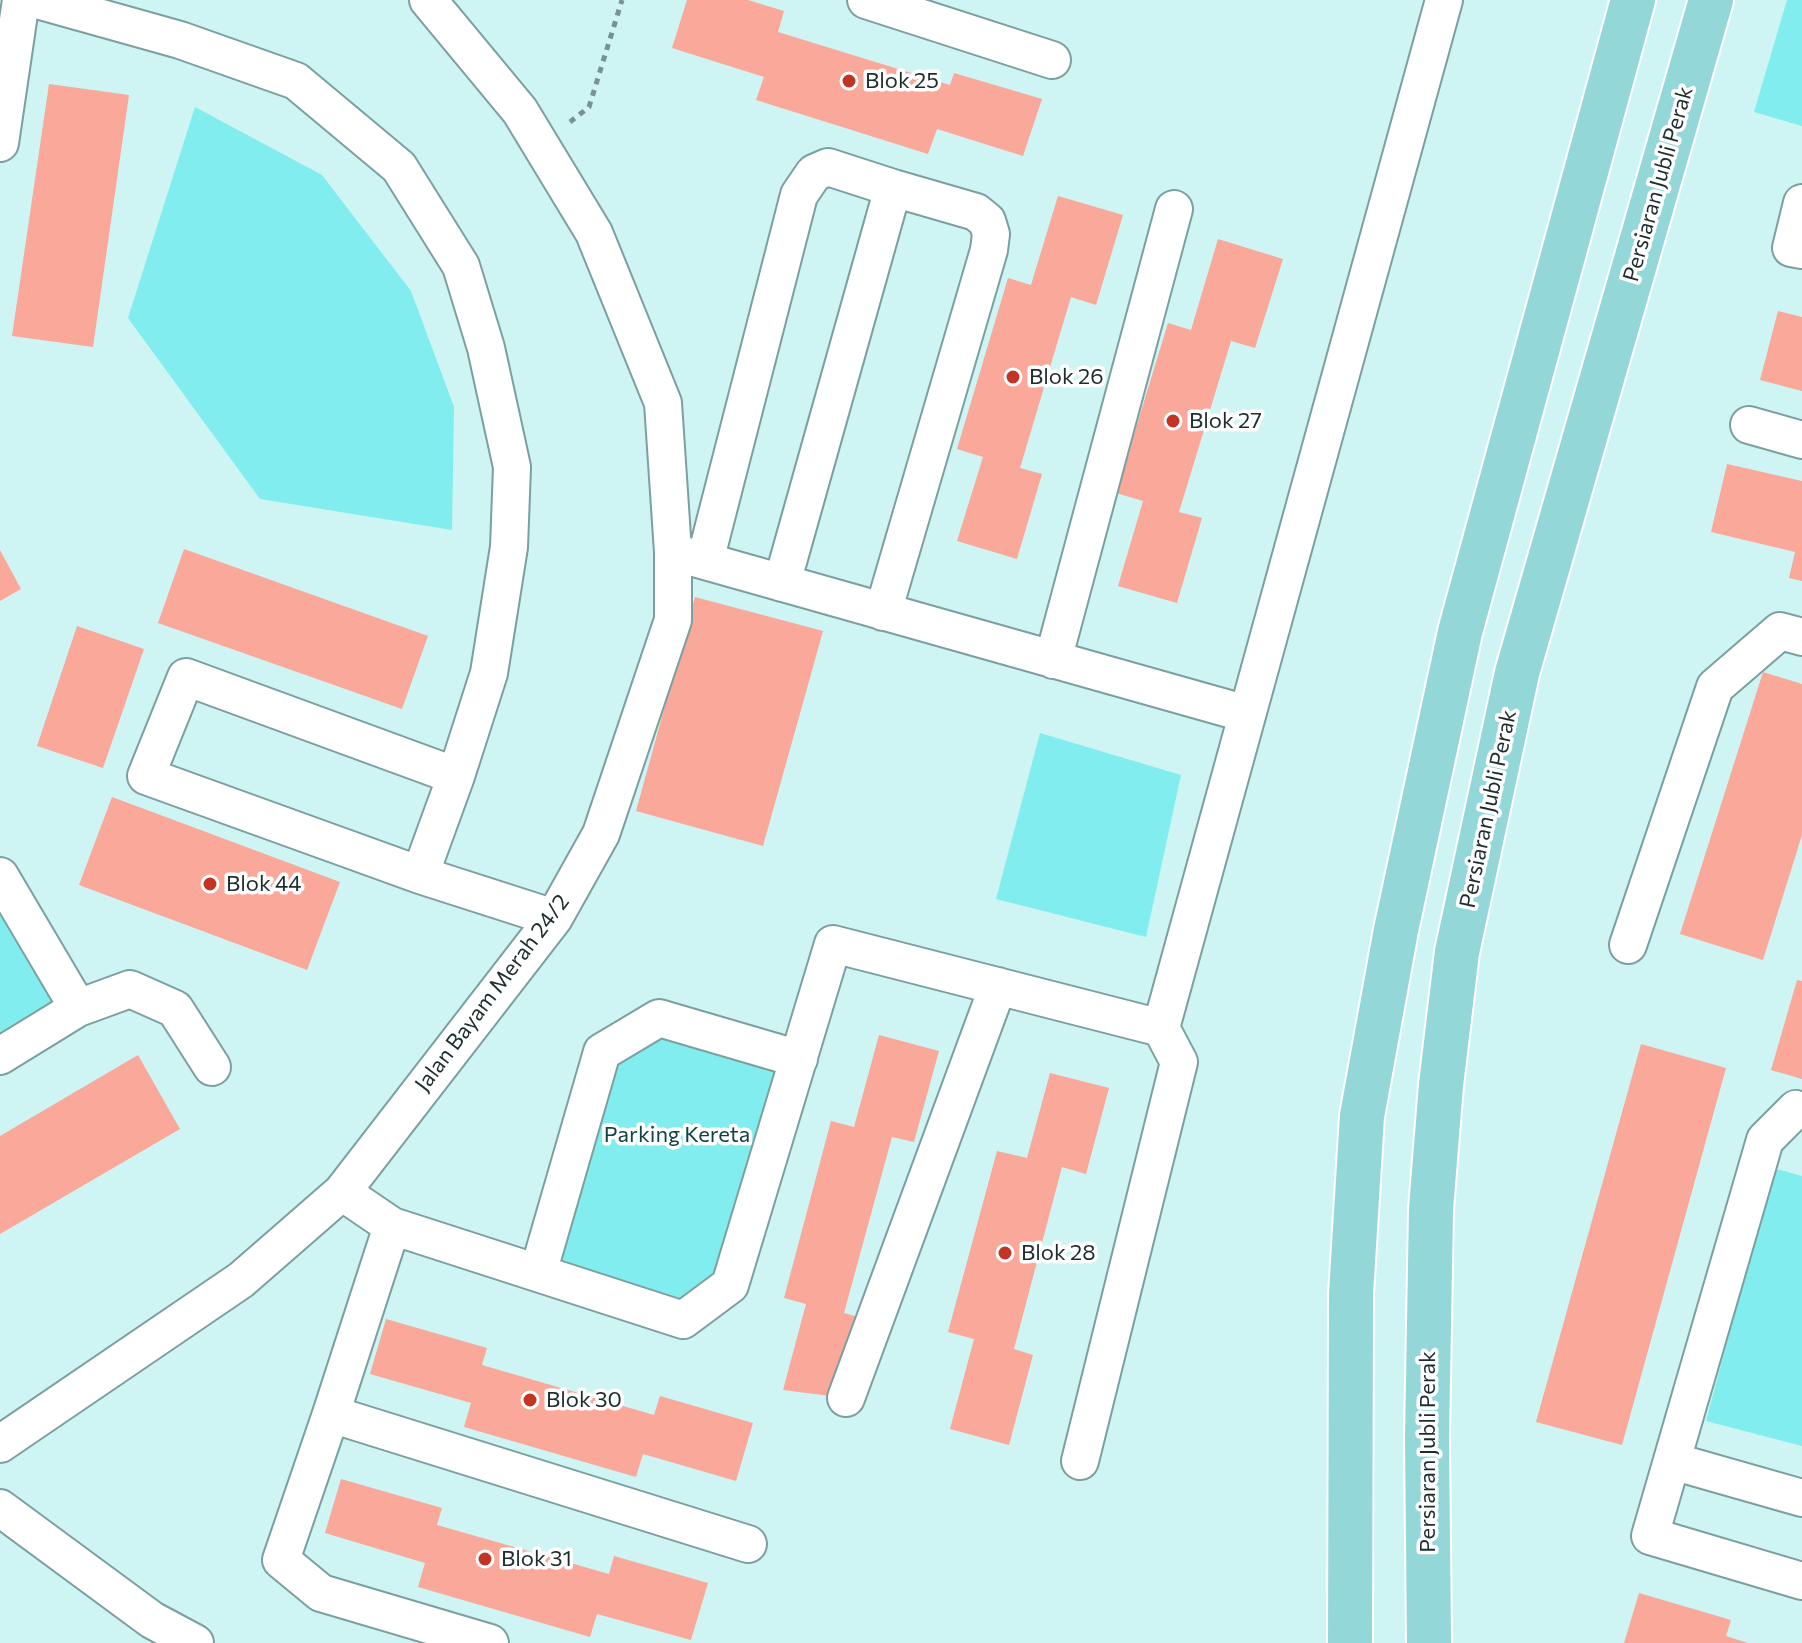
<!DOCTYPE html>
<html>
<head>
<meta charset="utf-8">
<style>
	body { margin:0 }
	canvas { display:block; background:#cef4f4 }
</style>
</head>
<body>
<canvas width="1802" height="1643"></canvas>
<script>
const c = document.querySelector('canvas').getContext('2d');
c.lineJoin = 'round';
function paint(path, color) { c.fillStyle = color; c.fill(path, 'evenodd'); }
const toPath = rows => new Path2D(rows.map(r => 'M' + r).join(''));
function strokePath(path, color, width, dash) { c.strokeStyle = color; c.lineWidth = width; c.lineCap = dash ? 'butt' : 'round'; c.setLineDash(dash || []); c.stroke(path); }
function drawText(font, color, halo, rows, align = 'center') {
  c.font = font + ' Commissioner,sans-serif'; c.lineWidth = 7; c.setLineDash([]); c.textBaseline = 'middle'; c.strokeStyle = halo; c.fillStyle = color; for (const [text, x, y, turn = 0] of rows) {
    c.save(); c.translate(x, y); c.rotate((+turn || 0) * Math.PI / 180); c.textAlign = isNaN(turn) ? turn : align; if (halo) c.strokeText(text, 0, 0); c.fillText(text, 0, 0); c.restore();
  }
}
const green = toPath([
	[1787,0,1802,0,1802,126,1754,112],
	[195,107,322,175,411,291,454,407,452,530,260,499,128,318],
	[1040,733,1181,775,1146,937,996,899],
	[0,899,59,1002,0,1039],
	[659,1018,799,1059,730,1285,683,1320,538,1273,602,1052],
	[1773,1168,1802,1176,1802,1446,1706,1421]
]);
const building = toPath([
	[687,0,748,0,784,11,778,32,950,85,954,73,1042,99,1023,156,937,129,928,154,756,100,764,77,672,48],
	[49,84,129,95,93,347,12,336],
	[1058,196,1123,215,1096,305,1071,297,1020,468,1042,474,1017,559,957,541,983,457,957,449,1008,278,1031,285],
	[1218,239,1283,259,1255,348,1231,341,1179,512,1202,518,1177,603,1118,586,1143,501,1116,493,1168,323,1191,330],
	[1778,311,1802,317,1802,391,1760,380],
	[1727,464,1802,481,1802,581,1789,578,1795,552,1711,532],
	[184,549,428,636,402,709,158,623],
	[0,550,21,589,0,601],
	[695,597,823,631,763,846,636,811],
	[77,626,144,649,103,768,37,746],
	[1763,672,1802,684,1802,835,1763,960,1680,934],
	[112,797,340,882,307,970,79,885],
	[1797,980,1802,981,1802,1079,1771,1070],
	[879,1035,939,1051,914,1142,892,1137,844,1313,868,1320,846,1398,783,1390,806,1304,784,1298,831,1121,854,1127],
	[1641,1044,1726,1068,1622,1445,1536,1422],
	[138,1055,180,1129,0,1234,0,1136],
	[1050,1073,1109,1088,1086,1174,1062,1167,1014,1349,1033,1355,1009,1445,950,1429,974,1339,948,1332,997,1151,1027,1158],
	[386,1319,487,1348,482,1365,654,1415,660,1396,753,1423,736,1481,643,1454,636,1477,464,1427,471,1403,370,1374],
	[341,1479,442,1508,437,1525,609,1574,614,1556,708,1583,691,1640,597,1614,590,1637,418,1587,425,1563,325,1533],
	[1639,1593,1731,1620,1726,1636,1748,1643,1624,1643]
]);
const path = toPath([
	[570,122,589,107,622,0]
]);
const minor = toPath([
	[37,0,180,40,296,81,399,167,461,266,486,348,512,467,509,547,489,673,456,776,420,875],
	[866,0,1052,60],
	[0,143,21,0],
	[1802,203,1791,248,1802,250],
	[1749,425,1802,440],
	[673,552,1247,714],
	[705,561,799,195,814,173,828,167,893,188],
	[782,583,893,188,976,212,987,221,991,234,989,250,883,612],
	[1053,660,1174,209],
	[456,776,186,677,146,776,420,875,554,918],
	[0,876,78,1008],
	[1628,945,1715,687,1780,631,1802,637],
	[0,1056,78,1008,130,989,175,1009,212,1067],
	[1802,1111,1796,1109,1765,1140,1650,1536,1802,1581],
	[342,1192,392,1226,683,1320,730,1285,833,944,1161,1028],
	[538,1273,602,1052,659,1018,799,1059],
	[846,1398,998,986],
	[331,1414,392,1226],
	[0,1444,241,1280,342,1192,554,918,601,834,673,620,673,552,663,403,594,233,520,111,428,0],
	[1080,1461,1179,1062,1161,1028,1444,0],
	[1672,1461,1802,1498],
	[0,1508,152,1620,195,1643],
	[490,1643,321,1593,281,1560,331,1414,748,1544]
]);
const major = toPath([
	[1350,1643,1351,1294,1362,1116,1396,930,1460,632,1633,0],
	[1429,1643,1427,1438,1431,1209,1441,1085,1457,952,1517,673,1711,0]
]);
const markers = [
	[849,81,8,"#c23525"],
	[1013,377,8,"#c23525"],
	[1173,421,8,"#c23525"],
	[210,884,8,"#c23525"],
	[1005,1253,8,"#c23525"],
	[530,1400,8,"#c23525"],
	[485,1559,8,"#c23525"]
];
const poiNames = [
	["Blok 25",865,81],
	["Blok 26",1029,377],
	["Blok 27",1189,421],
	["Blok 44",226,884],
	["Blok 28",1021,1253],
	["Blok 30",546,1400],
	["Blok 31",501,1559]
];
const streetNames = [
	["Persiaran Jubli Perak",1658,184,-74],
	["Persiaran Jubli Perak",1488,809,-78],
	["Jalan Bayam Merah 24/2",492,993,-53],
	["Persiaran Jubli Perak",1428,1452,-90]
];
const parkNames = [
	["Parking Kereta",677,1135]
];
paint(green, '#82edee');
paint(building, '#faa899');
strokePath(minor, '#7c9fa0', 40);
strokePath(major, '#fff', 48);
strokePath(path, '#779292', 5, [6, 6]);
strokePath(minor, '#fff', 36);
strokePath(major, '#94d7d8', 44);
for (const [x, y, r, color] of markers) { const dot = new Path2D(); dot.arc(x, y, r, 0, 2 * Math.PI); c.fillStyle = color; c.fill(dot); strokePath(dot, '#fff', 3); }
drawText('22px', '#1d2c2c', '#fff', poiNames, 'left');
drawText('22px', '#1d2c2c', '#fff', streetNames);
drawText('22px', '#104344', '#fff', parkNames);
</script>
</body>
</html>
